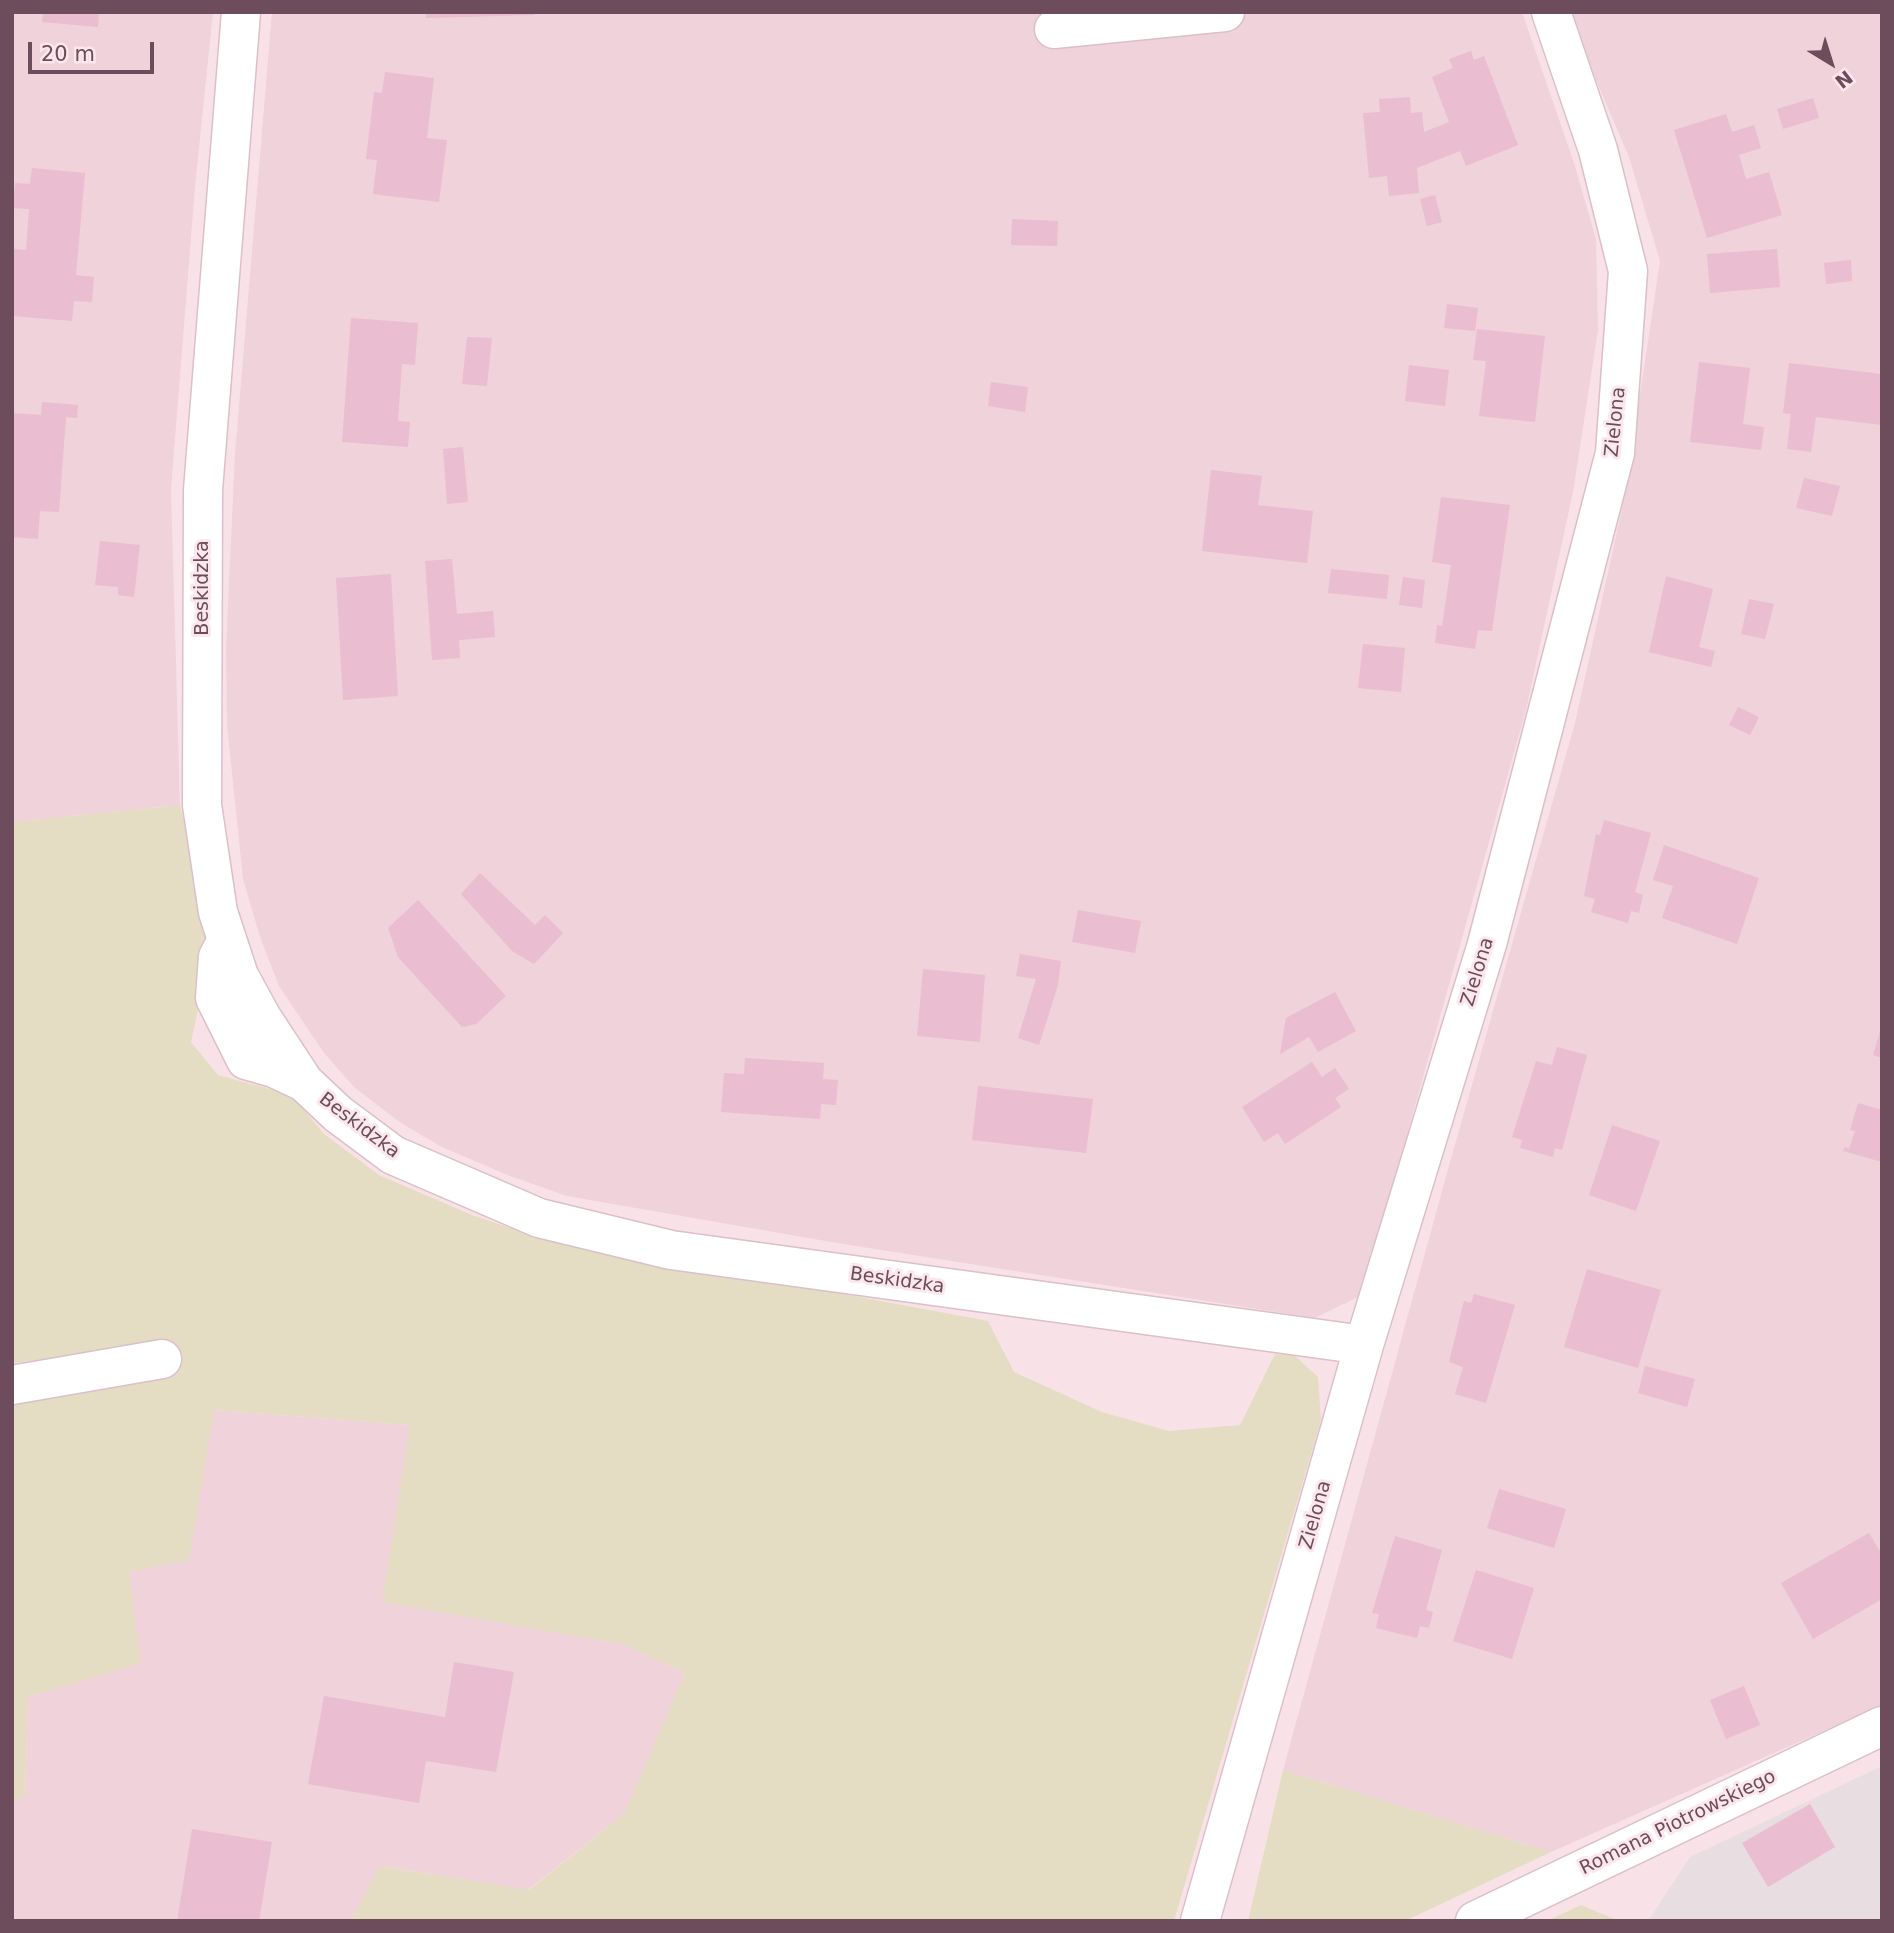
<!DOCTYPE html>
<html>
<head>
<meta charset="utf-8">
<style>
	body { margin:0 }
	#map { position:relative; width:1894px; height:1933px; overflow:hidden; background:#f9e2e7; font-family:"DejaVu Sans",sans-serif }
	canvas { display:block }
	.frame { position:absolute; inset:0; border:14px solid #6d4c5b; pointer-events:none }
	.north { position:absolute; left:1796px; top:28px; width:70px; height:70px; -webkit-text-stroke:5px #fce7ec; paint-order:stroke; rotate:142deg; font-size:19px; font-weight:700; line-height:28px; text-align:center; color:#6d4c5b }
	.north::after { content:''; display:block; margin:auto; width:24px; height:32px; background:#6d4c5b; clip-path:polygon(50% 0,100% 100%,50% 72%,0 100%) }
	.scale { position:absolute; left:28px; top:42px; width:126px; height:32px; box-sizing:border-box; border:4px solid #6d4c5b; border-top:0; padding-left:9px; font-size:21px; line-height:24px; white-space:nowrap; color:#6d4c5b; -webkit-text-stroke:5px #fce7ec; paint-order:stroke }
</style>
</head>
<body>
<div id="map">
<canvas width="1894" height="1933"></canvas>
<div class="frame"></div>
<div class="north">N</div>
<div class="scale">20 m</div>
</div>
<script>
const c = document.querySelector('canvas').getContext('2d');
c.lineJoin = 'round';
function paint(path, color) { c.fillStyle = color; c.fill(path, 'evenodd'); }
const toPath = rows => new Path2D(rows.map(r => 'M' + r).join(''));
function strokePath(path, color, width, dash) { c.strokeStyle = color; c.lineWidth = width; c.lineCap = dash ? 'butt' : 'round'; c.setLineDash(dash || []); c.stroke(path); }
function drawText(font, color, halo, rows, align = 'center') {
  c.font = font + ' "DejaVu Sans",sans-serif'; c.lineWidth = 6; c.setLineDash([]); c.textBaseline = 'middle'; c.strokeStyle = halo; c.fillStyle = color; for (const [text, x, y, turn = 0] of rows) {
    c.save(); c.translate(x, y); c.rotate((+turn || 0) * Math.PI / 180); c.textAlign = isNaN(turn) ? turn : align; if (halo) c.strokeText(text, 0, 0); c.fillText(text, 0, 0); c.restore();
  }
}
const residential = toPath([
	[12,12,213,12,195,187,171,489,180,805,12,822],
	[272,12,1522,12,1575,166,1596,239,1598,330,1573,492,1526,710,1362,1295,1315,1318,843,1244,567,1196,510,1176,442,1147,401,1123,355,1088,324,1053,279,986,260,937,243,879,227,725,226,647,235,454],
	[1572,12,1882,12,1882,1705,1551,1852,1283,1770,1450,1162,1575,723,1625,495,1660,261,1629,157,1593,73],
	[213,1410,411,1425,383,1602,622,1644,685,1673,625,1813,528,1890,380,1866,351,1921,12,1921,12,1799,25,1799,28,1697,140,1663,129,1572,189,1559]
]);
const industrial = toPath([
	[1882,1766,1882,1921,1648,1921,1690,1857]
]);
const green = toPath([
	[180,805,208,922,201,995,191,1042,218,1075,292,1095,324,1134,379,1175,472,1215,534,1236,988,1321,1014,1372,1102,1412,1169,1431,1240,1425,1275,1354,1294,1355,1318,1377,1321,1420,1174,1921,351,1921,379,1866,529,1890,625,1813,685,1673,622,1644,382,1602,410,1425,214,1410,189,1560,129,1572,141,1663,28,1697,25,1799,12,1799,12,1401,176,1372,169,1346,12,1363,12,822],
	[1283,1770,1551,1852,1405,1921,1248,1921],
	[1581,1905,1619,1921,1547,1921]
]);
const building = toPath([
	[43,12,99,12,98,27,42,22],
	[426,12,534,12,534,15,426,18],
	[1471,51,1474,60,1484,56,1518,145,1466,166,1460,151,1417,168,1419,193,1389,196,1387,176,1369,178,1363,113,1380,112,1379,99,1410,97,1411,113,1422,112,1424,132,1449,122,1432,77,1453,68,1449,59],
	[385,72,434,78,427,138,447,140,439,202,373,194,377,160,366,159,374,92,382,93],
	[1813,98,1819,118,1783,129,1777,109],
	[1726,114,1732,132,1754,125,1761,148,1739,155,1746,179,1769,172,1782,215,1707,238,1674,130],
	[32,168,85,173,76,275,94,277,92,302,74,301,72,321,12,316,13,249,26,250,29,209,13,208,15,183,30,184],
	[1435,195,1442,222,1427,226,1420,199],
	[1012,219,1058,221,1057,246,1011,245],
	[1777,249,1780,287,1710,293,1707,254],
	[1851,260,1852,281,1826,284,1824,263],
	[1447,304,1478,308,1475,331,1444,328],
	[351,318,418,323,415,365,402,364,398,421,410,422,408,447,342,442],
	[1477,329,1545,336,1535,422,1479,416,1486,361,1473,360],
	[467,337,492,338,487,386,462,384],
	[1699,362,1750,368,1743,424,1764,427,1761,450,1690,442],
	[1789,363,1882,374,1882,425,1816,417,1811,452,1787,449,1791,414,1783,413],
	[1409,365,1449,370,1445,406,1405,401],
	[991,382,1028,387,1025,412,988,406],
	[42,402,78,405,77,418,66,417,59,512,40,511,38,539,12,537,12,413,41,415],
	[463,447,468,502,447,504,443,449],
	[1211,470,1262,476,1258,505,1313,511,1307,563,1202,551],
	[1804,478,1840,486,1832,516,1796,508],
	[1441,497,1510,505,1492,631,1478,630,1475,649,1435,643,1437,625,1442,626,1451,565,1432,562],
	[100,541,140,545,134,597,118,595,118,587,95,585],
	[452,559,457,614,493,611,495,637,459,640,460,658,432,660,425,561],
	[1331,569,1389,575,1387,599,1328,593],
	[391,574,398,696,343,700,336,578],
	[1666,576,1713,589,1699,647,1715,651,1711,667,1649,652],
	[1403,577,1425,580,1422,608,1399,605],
	[1749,599,1774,604,1765,639,1741,634],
	[1363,644,1405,648,1401,692,1358,688],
	[1738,707,1759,717,1750,735,1729,725],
	[1604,820,1651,833,1635,892,1643,895,1639,913,1631,911,1628,923,1591,912,1595,899,1584,896,1596,834,1600,835],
	[1664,845,1759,878,1737,944,1662,918,1673,886,1653,880],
	[480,873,535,925,545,915,563,933,534,964,512,951,461,894],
	[418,900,506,996,476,1024,462,1027,398,957,388,928],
	[1078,910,1141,921,1135,953,1072,942],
	[1020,954,1061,961,1058,985,1039,1045,1018,1038,1036,979,1016,976],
	[923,969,985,975,980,1042,917,1036],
	[1335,992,1356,1031,1318,1052,1309,1037,1280,1054,1286,1018],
	[1881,1028,1882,1028,1882,1058,1873,1055],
	[1557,1047,1587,1055,1562,1150,1555,1148,1553,1157,1520,1148,1522,1140,1512,1137,1536,1061,1552,1065],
	[745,1058,824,1063,823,1079,838,1080,836,1105,821,1104,820,1119,721,1112,724,1073,744,1074],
	[1312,1062,1322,1077,1335,1068,1349,1089,1335,1098,1341,1107,1285,1144,1278,1133,1264,1142,1242,1107],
	[978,1086,1093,1099,1086,1153,972,1140],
	[1858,1103,1882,1110,1882,1162,1843,1151,1845,1147,1849,1149,1855,1131,1850,1130],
	[1612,1125,1660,1141,1636,1211,1589,1195],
	[1587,1269,1661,1290,1638,1368,1564,1347],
	[1474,1294,1515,1305,1486,1403,1455,1394,1463,1367,1449,1362,1464,1301,1471,1303],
	[1645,1366,1695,1379,1687,1407,1638,1393],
	[1499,1489,1566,1509,1554,1548,1487,1528],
	[1869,1533,1882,1555,1882,1599,1813,1639,1781,1583],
	[1395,1536,1442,1550,1426,1610,1433,1612,1429,1628,1420,1626,1417,1638,1376,1628,1379,1614,1372,1613],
	[1476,1570,1534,1588,1512,1659,1453,1641],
	[454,1662,514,1672,496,1772,426,1761,419,1803,308,1784,324,1696,445,1717],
	[1744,1686,1760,1725,1726,1739,1710,1700],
	[1810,1804,1835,1847,1768,1887,1742,1843],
	[192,1829,272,1842,259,1921,177,1921]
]);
const minor = toPath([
	[241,12,203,490,202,805,218,912,239,976,262,1018,304,1082,338,1114,393,1155,539,1218,671,1250,1364,1345],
	[1054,29,1225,12],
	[227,940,218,957,215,998,246,1060,274,1068,304,1082],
	[12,1385,162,1359],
	[1200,1921,1364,1345,1487,944,1615,453,1628,271,1598,150,1551,12],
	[1475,1921,1882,1726]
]);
const streetNames = [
	["Zielona",1616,422,-84],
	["Beskidzka",203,588,-90],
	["Zielona",1478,972,-73],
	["Beskidzka",359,1126,37],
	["Beskidzka",897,1281,8],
	["Zielona",1316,1515,-74],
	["Romana Piotrowskiego",1678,1823,-26]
];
paint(residential, '#efd2da');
paint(industrial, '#e8dde0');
paint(green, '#e4ddc3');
paint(building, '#eabdd0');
strokePath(minor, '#dbbfc9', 41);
strokePath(minor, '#fff', 38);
drawText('19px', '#6d4c5b', '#fce7ec', streetNames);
</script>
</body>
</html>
